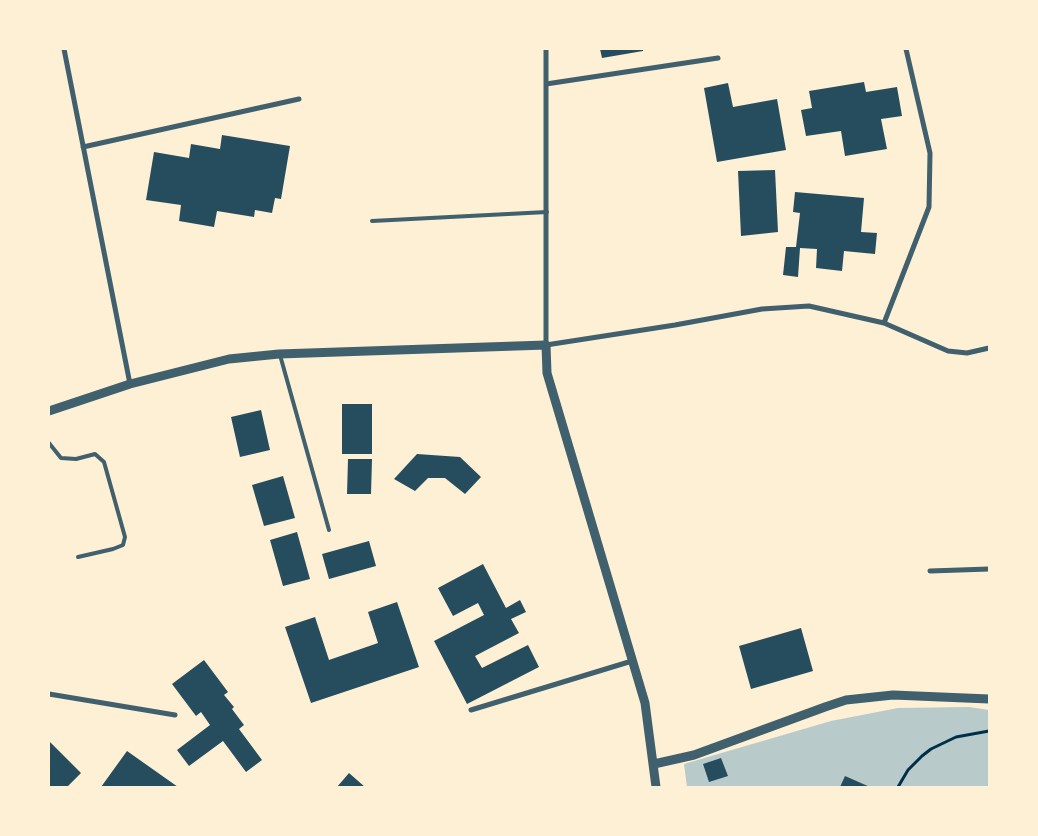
<!DOCTYPE html>
<html>
<head>
<meta charset="utf-8">
<style>
	body { margin:0 }
	#map { position:relative; width:1038px; height:836px; overflow:hidden; background:#fdf0d5; font-family:Karla,sans-serif }
	canvas { display:block }
	.frame { position:absolute; inset:0; border:50px solid #fdf0d5; pointer-events:none }
</style>
</head>
<body>
<div id="map">
<canvas width="1038" height="836"></canvas>
<div class="frame"></div>
</div>
<script>
const c = document.querySelector('canvas').getContext('2d');
c.lineJoin = 'round';
function paint(path, color) { c.fillStyle = color; c.fill(path, 'evenodd'); }
const toPath = rows => new Path2D(rows.map(r => 'M' + r).join(''));
function strokePath(path, color, width, dash) { c.strokeStyle = color; c.lineWidth = width; c.lineCap = dash ? 'butt' : 'round'; c.setLineDash(dash || []); c.stroke(path); }
const green = toPath([
	[969,707,989,710,989,787,687,787,684,764,831,721,898,708]
]);
const building = toPath([
	[600,49,643,49,643,51,602,58],
	[864,82,866,92,897,87,902,116,881,119,887,149,845,156,841,131,806,136,801,110,812,108,809,91],
	[728,83,733,107,777,99,786,150,717,162,704,88],
	[222,135,290,146,281,199,275,198,272,213,255,210,254,217,217,211,214,227,179,221,181,205,146,200,154,152,189,158,191,144,220,149],
	[775,170,778,232,741,236,738,171],
	[795,192,864,198,861,232,877,233,875,254,844,251,842,271,816,268,817,249,800,248,798,277,783,275,786,247,796,247,800,213,793,212],
	[342,404,372,404,372,454,342,454],
	[261,410,270,450,240,457,231,417],
	[417,454,460,457,481,477,465,494,445,478,428,478,415,491,394,479],
	[348,459,372,459,371,494,347,494],
	[283,476,295,518,264,526,252,485],
	[297,532,310,579,283,586,270,540],
	[369,541,376,566,329,579,322,554],
	[483,564,506,608,520,600,526,612,511,619,519,633,475,656,482,668,528,645,539,667,467,704,434,641,484,615,478,603,453,616,438,588],
	[397,602,419,667,311,703,285,627,315,617,329,660,378,643,368,612],
	[801,628,813,671,751,689,739,646],
	[204,660,228,692,224,695,234,707,232,709,244,725,239,729,262,760,246,772,223,741,189,766,177,750,210,725,201,712,196,716,172,684],
	[49,741,81,773,67,787,49,787],
	[127,751,178,787,101,787],
	[721,758,728,776,709,782,703,764],
	[349,773,365,787,337,787],
	[845,776,870,787,840,787]
]);
const path = toPath([
	[898,787,908,770,922,756,931,749,956,737,989,731]
]);
const service = toPath([
	[372,221,547,212],
	[280,355,329,530],
	[49,443,61,458,76,459,95,454,104,462,125,537,123,545,113,549,78,557]
]);
const minor = toPath([
	[64,49,130,384],
	[546,49,546,345,675,325,762,309,809,306,884,323,948,351,967,353,989,348],
	[546,84,718,58],
	[83,147,299,99],
	[884,323,929,207,930,153,906,49],
	[930,571,989,569],
	[49,694,175,715],
	[471,710,632,661]
]);
const tertiary = toPath([
	[49,411,130,384,229,359,279,354,546,345,547,373,645,703,656,787],
	[654,764,694,755,825,707,846,700,893,695,989,699]
]);
paint(green, '#b9caca');
paint(building, '#264d5e');
strokePath(path, '#003049', 3);
strokePath(service, '#3f606c', 4);
strokePath(minor, '#3f606c', 5);
strokePath(tertiary, '#3f606c', 9);
</script>
</body>
</html>
